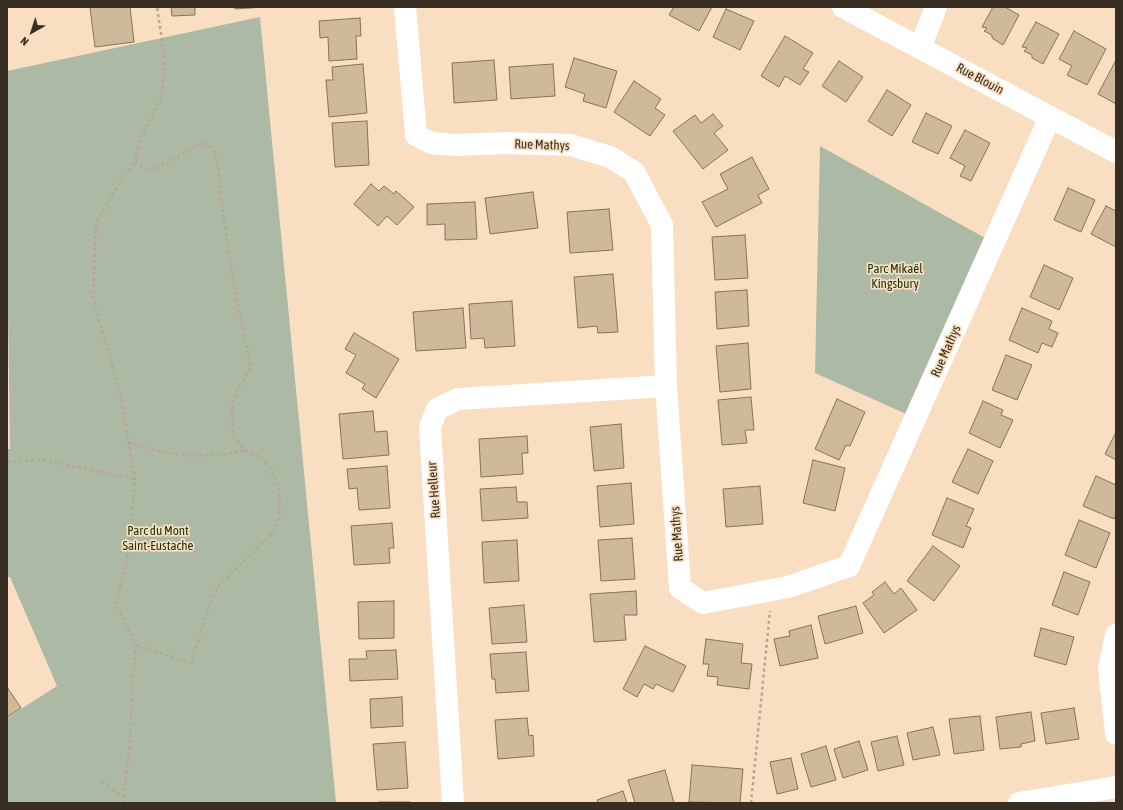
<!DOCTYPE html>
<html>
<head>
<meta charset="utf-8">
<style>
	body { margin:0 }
	#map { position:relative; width:1123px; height:810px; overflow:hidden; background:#f9dec1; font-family:"Asap Condensed",sans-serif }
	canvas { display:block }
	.frame { position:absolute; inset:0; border:8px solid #392e23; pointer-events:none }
	.north { position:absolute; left:12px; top:12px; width:40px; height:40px; -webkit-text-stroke:3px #f9dec1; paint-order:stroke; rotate:219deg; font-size:11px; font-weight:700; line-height:16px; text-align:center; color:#392e23 }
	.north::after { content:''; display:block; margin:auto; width:14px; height:18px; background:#392e23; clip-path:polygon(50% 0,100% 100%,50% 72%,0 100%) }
</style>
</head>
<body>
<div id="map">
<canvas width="1123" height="810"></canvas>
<div class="frame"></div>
<div class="north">N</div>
</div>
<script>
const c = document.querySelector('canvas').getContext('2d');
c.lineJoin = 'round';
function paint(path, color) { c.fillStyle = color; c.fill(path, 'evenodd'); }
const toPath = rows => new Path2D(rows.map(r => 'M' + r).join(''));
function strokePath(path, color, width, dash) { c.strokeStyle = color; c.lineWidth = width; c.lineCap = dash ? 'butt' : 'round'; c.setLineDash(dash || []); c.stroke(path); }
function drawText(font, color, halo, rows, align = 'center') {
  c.font = font + ' "Asap Condensed",sans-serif'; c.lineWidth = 3.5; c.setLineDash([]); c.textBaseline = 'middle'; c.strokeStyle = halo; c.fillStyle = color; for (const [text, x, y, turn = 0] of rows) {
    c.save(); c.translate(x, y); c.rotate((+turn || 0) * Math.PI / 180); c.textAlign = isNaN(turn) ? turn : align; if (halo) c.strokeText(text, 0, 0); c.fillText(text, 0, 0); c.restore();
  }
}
const green = toPath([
	[260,17,336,803,7,803,7,718,57,686,10,577,7,577,7,449,10,449,7,243,7,71],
	[820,146,994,243,915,418,815,373]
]);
const building = toPath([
	[90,7,130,7,134,42,95,47,90,7],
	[171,7,195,7,195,15,172,16,171,7],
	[234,7,264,7,235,9,234,7],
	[674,7,712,7,699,31,669,15,674,7],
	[993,7,1005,7,1019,15,1003,45,992,38,992,35,984,31,987,28,982,27,993,7],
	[726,9,754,21,740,50,713,37,726,9],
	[360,18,361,36,356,36,357,59,329,61,328,37,320,38,319,21,360,18],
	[1036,22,1059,34,1043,64,1032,58,1032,55,1024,51,1027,48,1022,47,1036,22],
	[1074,31,1106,49,1087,85,1067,75,1072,66,1059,59,1074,31],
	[785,36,813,53,803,69,809,72,800,85,785,76,779,87,761,76,785,36],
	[574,58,617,71,606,108,583,101,585,94,565,87,574,58],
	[494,60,497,100,454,103,452,63,494,60],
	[1116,60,1116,104,1098,94,1116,60],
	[839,61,863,77,846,102,822,86,839,61],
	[363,64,367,113,329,117,326,80,333,80,332,67,363,64],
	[553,64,555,96,511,99,509,67,553,64],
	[634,81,661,99,655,108,665,115,650,136,614,112,634,81],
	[887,90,911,105,892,136,868,121,887,90],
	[926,113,952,126,938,154,912,142,926,113],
	[713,114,723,126,714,133,728,150,703,169,673,131,695,115,701,123,713,114],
	[367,121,369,165,335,167,332,123,367,121],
	[965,130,990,143,971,181,960,176,965,166,950,158,965,130],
	[752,157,769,189,758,195,762,203,716,227,702,202,728,189,720,174,752,157],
	[371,184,379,191,384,186,394,194,396,191,414,207,397,225,387,216,378,226,354,204,371,184],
	[1068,188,1095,200,1081,232,1054,220,1068,188],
	[533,192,538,228,490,234,485,198,533,192],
	[475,202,477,239,445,240,445,224,427,225,427,204,475,202],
	[1106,206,1116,211,1116,247,1091,234,1106,206],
	[609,209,613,250,570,253,567,212,609,209],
	[745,235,748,278,715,280,712,237,745,235],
	[1044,265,1073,278,1059,310,1030,297,1044,265],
	[613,274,618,332,598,333,597,326,578,328,574,277,613,274],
	[747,290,749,326,717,329,715,292,747,290],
	[512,301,515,346,485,348,484,338,471,339,469,304,512,301],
	[463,308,466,348,416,351,413,312,463,308],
	[1022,308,1052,321,1049,329,1058,333,1052,347,1042,343,1038,353,1009,340,1022,308],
	[354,333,399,359,376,398,362,389,365,384,346,373,356,355,345,349,354,333],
	[748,343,751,389,720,392,716,346,748,343],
	[1006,355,1032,365,1017,400,992,390,1006,355],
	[751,397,754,430,745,430,747,443,722,445,718,400,751,397],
	[837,399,865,412,850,446,846,445,839,460,815,449,837,399],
	[983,401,1003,410,1001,415,1013,420,1000,448,969,433,983,401],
	[373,411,375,432,387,431,389,455,343,459,339,414,373,411],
	[621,424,624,468,594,471,590,427,621,424],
	[1116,432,1116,460,1105,454,1116,432],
	[527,436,528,453,522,453,523,474,481,477,479,439,527,436],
	[968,449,993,461,978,494,952,482,968,449],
	[813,460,845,468,835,511,803,503,813,460],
	[387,466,390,508,359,510,357,488,349,489,347,469,387,466],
	[1096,476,1116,485,1116,514,1114,519,1083,506,1096,476],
	[631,483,634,524,600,527,597,486,631,483],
	[760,486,763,524,726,527,723,489,760,486],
	[516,487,517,502,527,502,528,518,482,521,480,489,516,487],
	[947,498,974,509,966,526,971,528,963,548,932,535,947,498],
	[1079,520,1110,533,1096,568,1065,555,1079,520],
	[392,523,394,548,389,548,390,563,354,565,351,526,392,523],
	[632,538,635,579,601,581,598,540,632,538],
	[517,540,519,581,484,583,482,542,517,540],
	[933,546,960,566,934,601,907,581,933,546],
	[1064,572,1090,582,1078,615,1052,605,1064,572],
	[885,582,894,594,901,588,917,610,884,633,863,603,874,595,872,592,885,582],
	[636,591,637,615,624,615,626,640,594,642,590,594,636,591],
	[394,601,394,638,359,639,358,602,394,601],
	[524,605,527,642,492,644,489,608,524,605],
	[856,606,863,633,825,644,818,616,856,606],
	[811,625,818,658,780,666,774,639,790,636,789,631,811,625],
	[1041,628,1074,637,1066,665,1034,656,1041,628],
	[706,639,743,644,741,663,752,664,749,689,717,685,718,677,707,676,709,664,703,664,706,639],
	[645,646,686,666,673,692,656,684,653,689,644,684,637,697,623,689,645,646],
	[396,650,398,679,350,681,349,659,367,659,366,651,396,650],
	[526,652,529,691,496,693,495,679,492,679,490,654,526,652],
	[7,687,21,708,7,717,7,687],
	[402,697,403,726,371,728,370,699,402,697],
	[1074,708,1079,739,1046,744,1041,713,1074,708],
	[1031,712,1035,741,1021,744,1021,747,1000,749,996,717,1031,712],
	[980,716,984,750,954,754,949,719,980,716],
	[527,718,529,736,533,735,534,756,498,759,495,720,527,718],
	[933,727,940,755,913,760,907,733,933,727],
	[897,736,904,765,878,771,871,742,897,736],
	[859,741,868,770,843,778,834,749,859,741],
	[405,742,408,788,377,790,373,744,405,742],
	[826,746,836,780,811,787,801,754,826,746],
	[791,758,798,789,777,794,770,762,791,758],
	[692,765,743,769,740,803,689,802,692,765],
	[665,770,674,803,635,803,628,780,665,770],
	[623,791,627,803,598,803,597,800,623,791],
	[379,802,410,802,410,803,379,803,379,802]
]);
const path = toPath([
	[135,162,147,170,155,169,201,144,208,144,214,151,218,167,220,191,233,281,251,368,236,391,232,408,232,423,235,438,244,450,260,457,271,469,278,485,280,502,279,518,273,533,219,585,211,601,191,663,136,645],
	[129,442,157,451,190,456,221,455,244,450],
	[7,462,43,460,135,479],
	[102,782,124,798],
	[123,803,130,742,132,688,136,645,116,603,128,554,135,479,120,393,93,298,96,222,125,174,135,162,140,139,162,97,164,70,163,47,157,7],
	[751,803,770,611]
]);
const minor = toPath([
	[405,7,416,135,431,143,456,145,507,143,571,145,610,157,634,172,662,225,666,386,680,588,703,603,788,587,849,566,1050,117],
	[843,7,1116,152],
	[920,48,936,7],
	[1116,635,1109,668,1116,734],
	[453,803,430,427,437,409,458,399,666,386],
	[1019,803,1116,787]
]);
const streetNames = [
	["Rue Blouin",980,79,28],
	["Rue Mathys",542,145,2],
	["Rue Mathys",946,351,-66],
	["Rue Helleur",434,490,-94],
	["Rue Mathys",677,534,-94]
];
const parkNames = [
	["Parc Mikaël",895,269],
	["Kingsbury",895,284],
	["Parc du Mont",158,531],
	["Saint-Eustache",158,546]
];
paint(green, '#acbaa5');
paint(building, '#ceba9a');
strokePath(building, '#867356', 1);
strokePath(path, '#bba58e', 2.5, [3, 3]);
strokePath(minor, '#fff', 22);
drawText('13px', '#392e23', '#f9dec1', streetNames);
drawText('13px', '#1a3308', '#f9dec1', parkNames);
</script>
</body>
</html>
